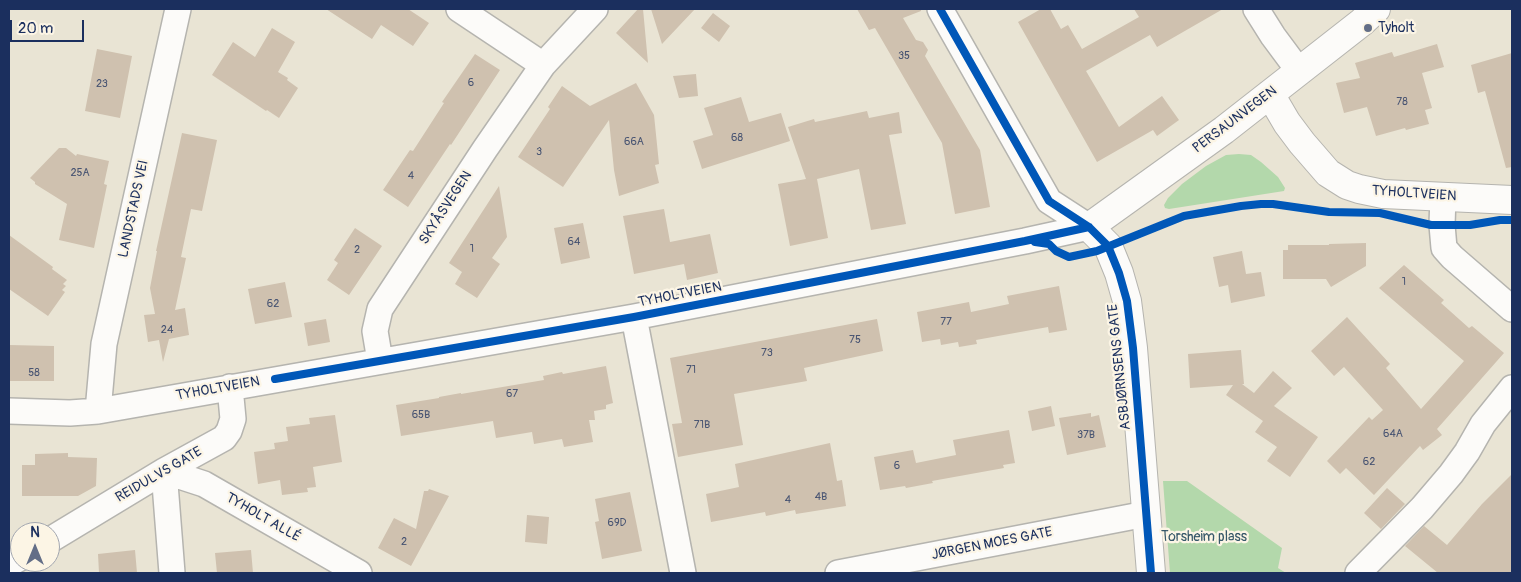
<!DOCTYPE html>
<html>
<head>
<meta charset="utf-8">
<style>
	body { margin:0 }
	#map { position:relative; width:1521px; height:582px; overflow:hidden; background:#e9e4d4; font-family:Pangolin,sans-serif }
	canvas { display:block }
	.frame { position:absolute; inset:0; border:10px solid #1b2f5e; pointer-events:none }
	.north { position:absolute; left:10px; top:522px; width:50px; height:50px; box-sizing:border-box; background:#fcf5e5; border:1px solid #a2a6af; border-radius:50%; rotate:0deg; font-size:14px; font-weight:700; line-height:20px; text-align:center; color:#1b2f5e }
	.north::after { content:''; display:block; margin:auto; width:18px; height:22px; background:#636e87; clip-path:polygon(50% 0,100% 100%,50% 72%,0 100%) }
	.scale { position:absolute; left:10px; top:20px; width:74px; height:22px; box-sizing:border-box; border:2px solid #1b2f5e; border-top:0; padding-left:6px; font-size:15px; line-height:18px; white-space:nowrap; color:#1b2f5e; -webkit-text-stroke:4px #fcf5e5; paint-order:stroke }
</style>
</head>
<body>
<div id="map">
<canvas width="1521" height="582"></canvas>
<div class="frame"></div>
<div class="north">N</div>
<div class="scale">20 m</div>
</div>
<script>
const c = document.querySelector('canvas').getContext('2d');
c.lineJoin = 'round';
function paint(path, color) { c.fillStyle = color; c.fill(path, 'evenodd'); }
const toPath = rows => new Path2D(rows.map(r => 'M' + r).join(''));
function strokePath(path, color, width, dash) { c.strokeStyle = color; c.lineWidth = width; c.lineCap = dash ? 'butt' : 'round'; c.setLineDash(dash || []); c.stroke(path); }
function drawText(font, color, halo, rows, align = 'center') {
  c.font = font + ' Pangolin,sans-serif'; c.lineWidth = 4.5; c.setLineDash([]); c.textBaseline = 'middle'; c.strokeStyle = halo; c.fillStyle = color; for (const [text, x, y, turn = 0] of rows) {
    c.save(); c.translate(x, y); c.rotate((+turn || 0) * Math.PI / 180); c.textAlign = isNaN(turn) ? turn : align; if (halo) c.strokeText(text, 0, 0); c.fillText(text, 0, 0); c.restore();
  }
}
const green = toPath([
	[1239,154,1251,155,1261,162,1278,177,1285,188,1284,191,1169,209,1165,208,1164,205,1168,198,1182,184,1206,166,1226,155],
	[1163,481,1187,481,1282,548,1278,568,1286,573,1170,573]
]);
const building = toPath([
	[326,9,408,9,429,23,413,46,381,25,372,39],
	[638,9,643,9,648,63,616,33],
	[651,9,695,9,662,44],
	[857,9,921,9,921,11,903,18,916,40,923,42,928,50,925,56,980,150,990,207,955,214,942,143,875,28,869,30],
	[1041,9,1050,9,1061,29,1068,25,1082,49,1139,17,1134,9,1223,9,1157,47,1150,35,1086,71,1119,127,1162,96,1179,120,1157,136,1153,130,1097,162,1018,22],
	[713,13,730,26,719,42,701,28],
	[272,28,295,42,278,72,288,78,287,80,298,88,279,118,267,110,266,111,212,75,233,42,255,57],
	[1437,44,1444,67,1422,73,1432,108,1425,110,1429,124,1406,130,1405,128,1376,136,1367,107,1344,113,1336,83,1360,78,1355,63,1392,52,1394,57],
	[97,49,132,56,120,118,85,111],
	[1512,53,1512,167,1506,168,1485,91,1478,93,1471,65],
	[475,54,500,70,451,145,450,144,408,207,383,190,410,150,413,151,444,103,442,102],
	[696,74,698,96,679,98,673,76],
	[636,83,654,115,659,164,655,165,659,183,619,196,614,170,609,120,563,187,518,157,550,109,548,107,562,86,590,106],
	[741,97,749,122,781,113,790,141,702,169,693,141,713,135,704,108],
	[867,111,869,118,899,112,902,133,889,135,906,224,871,230,859,169,817,179,828,238,790,246,778,184,806,179,788,127,814,119,815,122],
	[182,133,217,140,202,211,191,209,181,257,186,258,175,310,185,308,189,335,169,339,163,362,159,340,148,342,144,315,155,314,150,288,157,251,156,251],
	[59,148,66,148,76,156,77,154,109,161,104,184,107,185,94,248,59,240,67,204,35,184,35,182,30,178],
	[499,186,507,237,492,258,500,264,477,298,455,284,462,272,449,263],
	[664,209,670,242,710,234,718,273,687,280,684,264,634,274,623,216],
	[583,223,590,258,561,264,554,228],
	[355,228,382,246,349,295,327,280,338,263,334,260],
	[9,235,53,267,52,269,67,280,63,284,66,286,62,290,65,292,48,316,9,289],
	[1366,243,1366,266,1331,287,1326,279,1283,279,1283,250,1288,250,1288,245,1329,245,1329,244],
	[1242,251,1246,274,1261,272,1265,296,1231,303,1228,285,1219,287,1213,257],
	[1404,265,1444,300,1441,303,1469,328,1472,326,1504,353,1437,429,1442,435,1423,450,1420,446,1374,495,1346,468,1340,474,1327,461,1369,417,1372,420,1383,410,1344,367,1334,376,1311,351,1347,317,1390,364,1386,368,1421,409,1464,361,1379,288],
	[285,282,292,317,255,324,248,289],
	[1059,286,1067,330,1049,333,1048,327,976,340,977,344,959,347,958,342,941,345,940,339,922,342,917,312,969,302,971,312,1009,304,1007,296],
	[326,319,330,342,308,346,304,323],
	[877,319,883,351,804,368,807,381,734,394,743,445,678,457,672,424,682,423,670,358],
	[9,345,54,346,54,381,9,381],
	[1241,350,1244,384,1242,384,1254,393,1273,371,1292,388,1274,406,1318,437,1290,477,1267,461,1277,447,1255,432,1263,421,1226,395,1233,385,1190,388,1188,354],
	[606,366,613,403,606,405,606,409,594,411,595,420,589,420,593,442,564,447,562,439,534,444,532,432,496,438,493,421,401,436,396,405,439,398,439,397,461,393,461,394,544,380,543,376,562,372,563,374],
	[1051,406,1055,426,1032,431,1028,411],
	[1091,413,1091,417,1099,415,1106,447,1067,455,1059,418],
	[335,415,342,462,313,467,316,487,307,488,308,492,282,495,280,480,258,484,254,452,275,449,274,443,288,441,286,427,310,424,309,418],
	[1009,430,1015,463,1003,465,1004,468,932,481,933,483,906,488,905,486,880,490,874,457,913,450,916,463,956,455,953,440],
	[830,443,837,481,842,480,846,506,796,514,795,510,766,516,765,512,711,522,706,494,739,487,735,464],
	[68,453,68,457,97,458,96,486,78,496,22,496,22,465,35,465,35,454],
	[1512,474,1512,573,1438,573,1405,546,1424,526,1447,545,1482,504],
	[1387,488,1405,504,1381,529,1364,513],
	[429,489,449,496,411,566,378,548,394,518,416,529,424,491,428,491],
	[630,492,642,551,602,559,595,522,599,521,595,499],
	[527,515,549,517,547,544,525,542],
	[135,550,137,573,99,573,98,554],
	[251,550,253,573,217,573,215,553]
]);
const minor = toPath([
	[459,9,543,65],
	[940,9,1049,201,1089,227],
	[1256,9,1273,36,1299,71],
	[1443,197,1442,225,1444,248,1452,257,1512,309],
	[634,317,683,573],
	[380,361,375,331,380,309,485,149,543,65,595,9],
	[9,411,70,413,98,411,634,317,1025,241,1089,227],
	[98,411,104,344,178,9],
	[50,540,164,471,224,438,229,431,233,419,230,387],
	[9,564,20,558],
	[172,573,164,471,204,484,359,573],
	[838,573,1146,514],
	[1358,573,1422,508,1451,474,1467,452,1483,424,1512,388]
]);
const tertiary = toPath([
	[1270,94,1287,123,1302,143,1328,173,1347,185,1359,189,1383,194,1512,200],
	[1151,573,1133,348,1127,301,1119,273,1108,246,1089,227,1224,130,1362,22,1376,9]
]);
const cycleway = toPath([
	[940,9,1049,201,1089,227,1108,246,1119,273,1127,301,1133,348,1151,573],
	[1035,242,1049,244,1056,251,1069,257,1097,251,1184,216,1241,206,1261,204,1273,204,1329,212,1380,213,1431,225,1470,225,1500,220,1512,220],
	[275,379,634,317,1025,241,1089,227]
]);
const markers = [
	[1368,28,5,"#636e87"]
];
const numberNames = [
	["35",904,56],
	["6",471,83],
	["23",102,84],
	["78",1402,102],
	["68",737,138],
	["66A",634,142],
	["3",539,152],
	["25A",80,173],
	["4",411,176],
	["64",574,242],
	["1",472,249],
	["2",357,250],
	["1",1404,282],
	["62",273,304],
	["77",946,322],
	["24",167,330],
	["75",855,340],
	["73",767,353],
	["71",691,370],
	["58",34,373],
	["67",512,394],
	["65B",421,415],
	["71B",702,425],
	["64A",1393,434],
	["37B",1086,435],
	["62",1369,462],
	["6",897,466],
	["4B",821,497],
	["4",788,500],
	["69D",617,523],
	["2",404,542]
];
const poiNames = [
	["Tyholt",1378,28]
];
const streetNames = [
	["PERSAUNVEGEN",1235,120,-37],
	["TYHOLTVEIEN",1414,194,4],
	["SKYÅSVEGEN",446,208,-57],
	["LANDSTADS VEI",134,209,-78],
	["TYHOLTVEIEN",680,295,-11],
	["ASBJØRNSENS GATE",1120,367,-96],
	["TYHOLTVEIEN",218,389,-10],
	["REIDULVS GATE",159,475,-30],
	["TYHOLT ALLÉ",263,518,30],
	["JØRGEN MOES GATE",992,544,-11]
];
const parkNames = [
	["Torsheim plass",1204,537]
];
paint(green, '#b3d8ab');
paint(building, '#cfc1af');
strokePath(minor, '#b5b4af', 28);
strokePath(tertiary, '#b5b4af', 30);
strokePath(minor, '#fcfbf9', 25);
strokePath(tertiary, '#fcfbf9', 28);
strokePath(cycleway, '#0057b8', 8);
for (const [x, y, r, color] of markers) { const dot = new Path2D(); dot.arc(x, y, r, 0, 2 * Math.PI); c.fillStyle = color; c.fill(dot); strokePath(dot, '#fcf5e5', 2); }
drawText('11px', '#485472', null, numberNames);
drawText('14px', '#1b2f5e', '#fcf5e5', poiNames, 'left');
drawText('14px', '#1b2f5e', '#fcf5e5', streetNames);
drawText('14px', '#365769', '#fcf5e5', parkNames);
</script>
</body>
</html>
